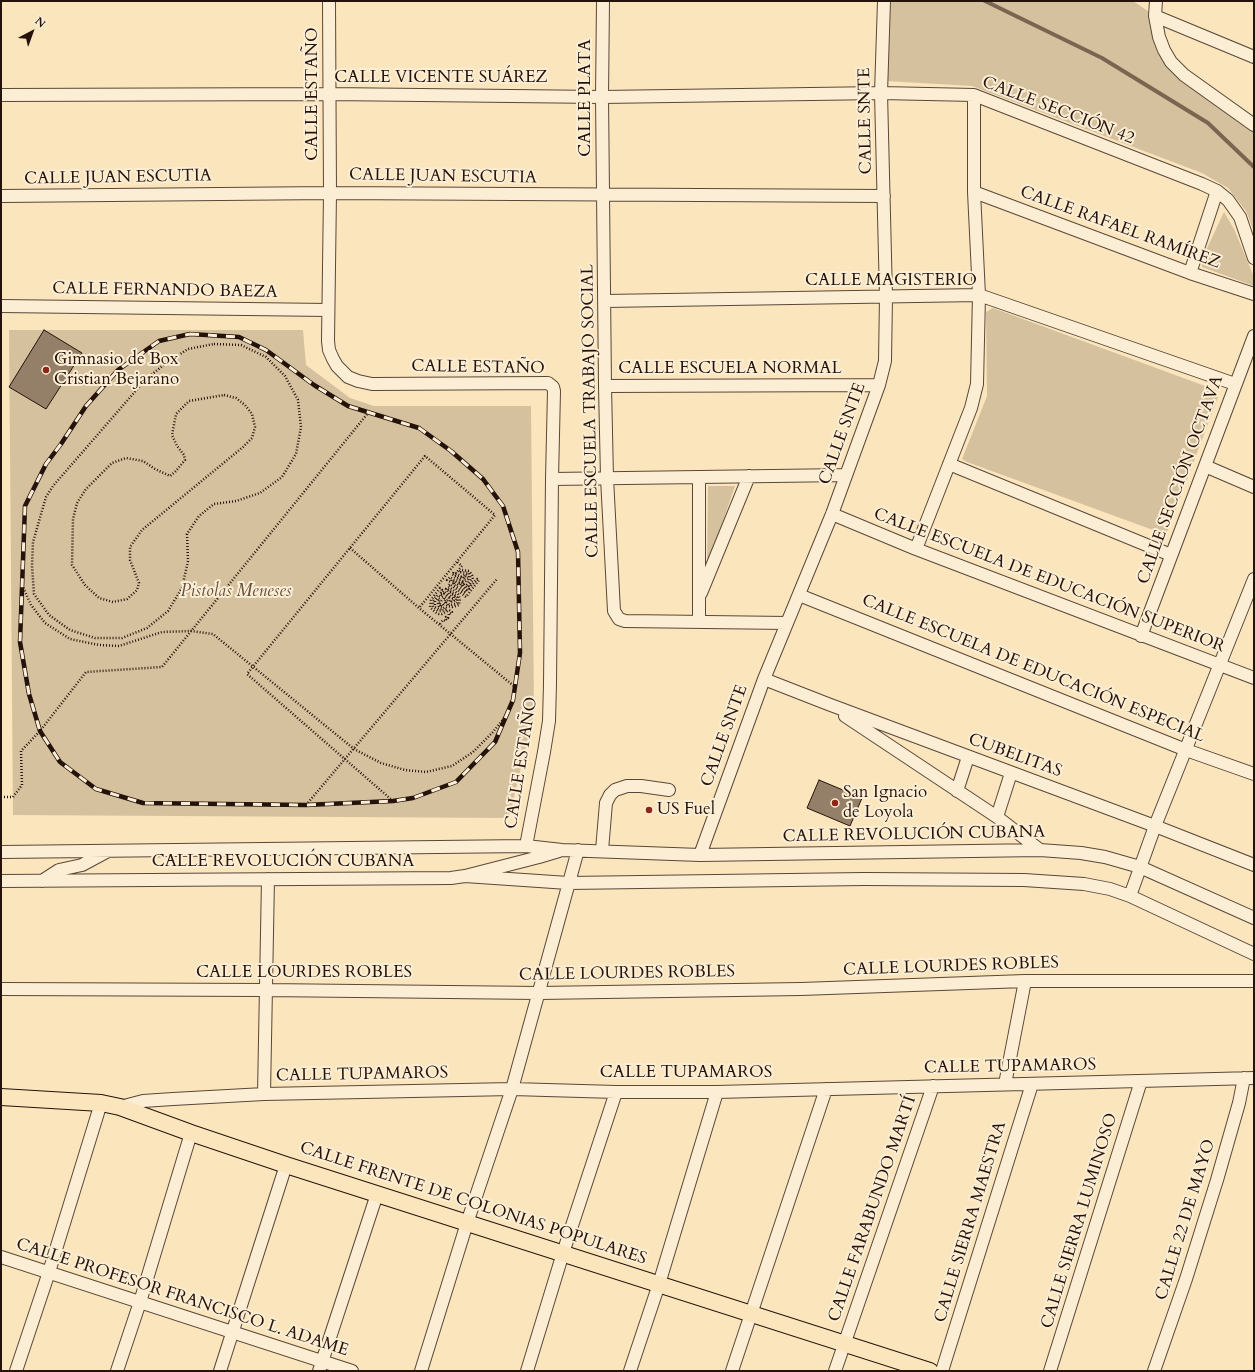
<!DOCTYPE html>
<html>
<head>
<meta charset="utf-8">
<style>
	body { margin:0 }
	#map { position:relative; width:1255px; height:1372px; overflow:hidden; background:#fae5bd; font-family:Cardo,serif }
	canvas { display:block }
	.frame { position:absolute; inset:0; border:2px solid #25120b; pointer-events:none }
	.north { position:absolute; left:12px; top:12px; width:40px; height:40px; -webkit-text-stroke:3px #fceed4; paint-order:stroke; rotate:41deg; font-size:11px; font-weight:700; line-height:16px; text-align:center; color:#25120b }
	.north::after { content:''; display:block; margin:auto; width:14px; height:18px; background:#25120b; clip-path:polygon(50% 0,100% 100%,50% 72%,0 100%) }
</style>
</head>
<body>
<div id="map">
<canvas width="1255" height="1372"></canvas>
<div class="frame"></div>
<div class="north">N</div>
</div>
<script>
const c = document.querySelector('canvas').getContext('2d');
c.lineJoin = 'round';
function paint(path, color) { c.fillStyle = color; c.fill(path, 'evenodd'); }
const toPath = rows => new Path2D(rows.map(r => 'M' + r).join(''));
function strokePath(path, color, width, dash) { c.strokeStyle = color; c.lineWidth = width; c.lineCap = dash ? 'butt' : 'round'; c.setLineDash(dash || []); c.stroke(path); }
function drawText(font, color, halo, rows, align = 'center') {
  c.font = font + ' Cardo,serif'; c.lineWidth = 4; c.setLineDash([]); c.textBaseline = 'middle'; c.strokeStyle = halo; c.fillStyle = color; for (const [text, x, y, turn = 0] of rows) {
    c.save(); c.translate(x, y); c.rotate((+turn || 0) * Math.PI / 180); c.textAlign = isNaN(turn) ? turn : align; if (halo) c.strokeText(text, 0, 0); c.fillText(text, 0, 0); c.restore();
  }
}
const green = toPath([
	[888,1,1133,1,1148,11,1154,31,1157,52,1177,76,1254,128,1254,232,1246,211,1228,188,1202,173,972,86,886,81],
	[1224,212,1234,229,1254,277,1254,286,1202,267,1201,261],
	[993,308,1216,390,1218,397,1168,530,1164,534,967,462,962,459,987,396,986,312],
	[9,330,303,330,306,365,350,398,374,406,531,406,534,713,509,818,13,815],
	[708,486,735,486,707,567]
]);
const stream = toPath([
	[985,1,1102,58,1208,123,1254,167]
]);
const building = toPath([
	[44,330,82,353,46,409,9,387,44,330],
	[819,780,862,798,850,826,807,808,819,780]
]);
const path = toPath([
	[214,344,241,345,266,357,285,376,298,400,301,427,296,454,282,477,260,493,236,501,214,504,199,516,187,534,188,561,182,588,168,611,147,628,122,638,95,638,70,630,49,615,34,594,32,566,33,542,46,497,53,486,146,379,165,364,188,349,214,344],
	[224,395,236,398,245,405,252,414,255,427,252,438,243,447,142,530,130,547,130,560,139,583,137,590,127,599,113,602,99,598,85,585,72,565,73,519,77,503,86,489,112,463,126,458,143,461,155,469,170,476,175,472,185,460,184,455,177,446,172,435,176,414,189,401,224,395],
	[350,548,419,608,515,687],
	[461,577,466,574,469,578,463,584],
	[454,582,452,580,451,582,447,580,450,577,459,583,458,585,454,582,453,584,465,593,466,592,463,588,460,586,461,584,467,590,469,589,452,574,453,573,463,581,466,577,465,576,463,578,456,573,462,566,457,562],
	[22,585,31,605,45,623,70,639,99,645,119,646,162,632,191,631,213,634,354,749,381,763,405,770,426,772,452,766,473,752,493,732,508,713],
	[440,624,443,620,446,621,446,620,445,618,446,617,448,618,449,613,451,614,452,612,449,610,442,614,439,614,435,612,430,607,431,600,440,588,442,590,440,594,441,594,444,591,454,599,450,601,450,602,456,601,456,598,446,589,447,588,457,597,458,602,456,604,450,605,446,602,449,598,444,594,441,597,438,595,433,601,433,607,439,611,446,610,447,608,445,607,442,609,439,609,435,607,435,601,438,598,440,599,438,603,439,607,443,606,443,605,442,604,440,605,439,604,444,597,446,599,444,602,448,606,452,607,459,605,460,599,458,594,448,586,450,584,466,597,479,580,477,579,470,587,469,586,473,579,472,575,469,571,462,570,459,572,469,573,470,577,470,580,466,586],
	[1,797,13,797,22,785,21,751,40,731,86,672,162,667,368,413],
	[393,801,247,674,425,456,495,515,419,608],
	[306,805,497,579]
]);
const minor = toPath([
	[329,1,330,193,328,341,329,350,333,359,337,366,348,377,358,381,372,384,548,383,553,387,554,391,552,479,550,684,549,721,544,752,526,846],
	[603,1,602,97,605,386,607,478,614,611,619,619,625,621,787,623],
	[1156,1,1155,16,1254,57],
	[1155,16,1159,37,1164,50,1171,62,1184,75,1254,125],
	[1,95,330,94,602,97,881,93,974,95,1202,184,1217,191,1228,200,1240,217,1254,258],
	[974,192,1190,273,1254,294],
	[1,196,330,193,884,196],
	[1190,273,1217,191],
	[605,301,979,295,1235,384],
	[1,306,328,310],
	[605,386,879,385],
	[949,464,1171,555],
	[1205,466,1254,487],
	[699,478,699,622],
	[552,479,846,475],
	[832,514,916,549,1254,678],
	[916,549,971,408,977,384,979,295,974,192,974,95],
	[1254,579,1155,826,1130,896,1254,954],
	[701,593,749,476],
	[799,595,1186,750,1254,774],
	[1141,636,1254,336],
	[764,679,828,704,1155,826,1254,865],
	[845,716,997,817,1040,850],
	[957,791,968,757],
	[997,817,1011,773],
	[602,850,606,803,610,795,615,790,627,786,641,786,669,790],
	[1,852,526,846,562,850,700,855,1040,850,1081,853,1105,857,1140,867,1254,918],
	[700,855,764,679,832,514,879,385,885,361,886,297,881,93,884,1],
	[465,876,568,883,864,879,1024,880,1084,884,1110,889,1130,896],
	[1,881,451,878,465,876,539,857,559,851],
	[42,881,59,870,82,865,108,851],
	[1,989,266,990,539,993,801,989,1025,981,1254,981],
	[1005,1084,1025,981],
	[264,1094,268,879],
	[120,1107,143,1101,173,1099,264,1094,512,1089,616,1092,717,1092,1254,1078],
	[1,1257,352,1371],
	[16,1371,49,1272,101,1103],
	[117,1371,140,1302,191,1133],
	[220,1371,286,1165],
	[319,1371,377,1194],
	[421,1371,467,1223,512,1089,578,850],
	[527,1371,563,1253,616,1092],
	[630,1371,659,1284,717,1092],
	[732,1371,826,1089],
	[835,1371,933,1086],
	[942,1371,1032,1084],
	[1050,1371,1141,1081],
	[1154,1371,1186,1279,1217,1180,1239,1103,1244,1078]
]);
const major = toPath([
	[1,1097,101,1103,120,1107,191,1133,286,1165,930,1371]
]);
const rail = toPath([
	[190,334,239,337,266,350,314,385,348,406,419,428,451,451,483,479,503,506,518,552,520,653,513,700,495,742,456,782,413,798,393,801,306,805,143,803,96,789,60,762,40,731,29,694,20,642,25,506,46,464,61,444,86,406,118,370,159,341,190,334]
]);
const markers = [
	[46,370,4,"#8f2418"],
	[835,803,4,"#8f2418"],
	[649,810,4,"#8f2418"]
];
const streetNames = [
	["CALLE VICENTE SUÁREZ",441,78],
	["CALLE ESTAÑO",313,94,-90],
	["CALLE PLATA",586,98,-90],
	["CALLE SECCIÓN 42",1058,111,21],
	["CALLE SNTE",866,121,-91],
	["CALLE JUAN ESCUTIA",443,177,1],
	["CALLE JUAN ESCUTIA",118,178,-1],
	["CALLE RAFAEL RAMÍREZ",1120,228,20],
	["CALLE MAGISTERIO",891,281],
	["CALLE FERNANDO BAEZA",165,291,1],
	["CALLE ESTAÑO",478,368,1],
	["CALLE ESCUELA NORMAL",730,369],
	["CALLE ESCUELA TRABAJO SOCIAL",591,411,-91],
	["CALLE SNTE",843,434,-70],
	["CALLE SECCIÓN OCTAVA",1181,480,-70],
	["CALLE ESCUELA DE EDUCACIÓN SUPERIOR",1049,581,21],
	["CALLE ESCUELA DE EDUCACIÓN ESPECIAL",1033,669,22],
	["CALLE SNTE",725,736,-70],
	["CUBELITAS",1015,756,20],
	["CALLE ESTAÑO",522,763,-81],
	["CALLE REVOLUCIÓN CUBANA",914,835,-1],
	["CALLE REVOLUCIÓN CUBANA",283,862],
	["CALLE LOURDES ROBLES",951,967,-2],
	["CALLE LOURDES ROBLES",304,973],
	["CALLE LOURDES ROBLES",627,974,-1],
	["CALLE TUPAMAROS",1010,1067,-1],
	["CALLE TUPAMAROS",686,1073],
	["CALLE TUPAMAROS",362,1075,-1],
	["CALLE FRENTE DE COLONIAS POPULARES",473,1204,18],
	["CALLE FARABUNDO MARTÍ",873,1209,-71],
	["CALLE 22 DE MAYO",1186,1220,-73],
	["CALLE SIERRA LUMINOSO",1080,1221,-73],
	["CALLE SIERRA MAESTRA",971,1222,-73],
	["CALLE PROFESOR FRANCISCO L. ADAME",182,1298,18]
];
const poiNames = [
	["Gimnasio de Box",54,360],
	["Cristian Bejarano",54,380],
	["San Ignacio",843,793],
	["de Loyola",843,813],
	["US Fuel",657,810]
];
const parkNames = [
	["Pistolas Meneses",236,592]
];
paint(green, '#d6c19f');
strokePath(stream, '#7a6551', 4);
paint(building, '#948068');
strokePath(building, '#25120b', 1);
strokePath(minor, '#5a4738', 14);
strokePath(major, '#25120b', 18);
strokePath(path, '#25120b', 2.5, [1, 2]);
strokePath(minor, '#fceed4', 12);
strokePath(major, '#fae5bd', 16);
strokePath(rail, '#25120b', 4.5);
strokePath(rail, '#fceed4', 3, [9]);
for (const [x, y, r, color] of markers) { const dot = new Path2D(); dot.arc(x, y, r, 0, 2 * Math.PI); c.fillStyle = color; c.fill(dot); strokePath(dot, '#fceed4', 1.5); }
drawText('17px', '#25120b', '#fceed4', streetNames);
drawText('17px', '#25120b', '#fceed4', poiNames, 'left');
drawText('italic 17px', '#634f3f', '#fceed4', parkNames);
</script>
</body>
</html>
